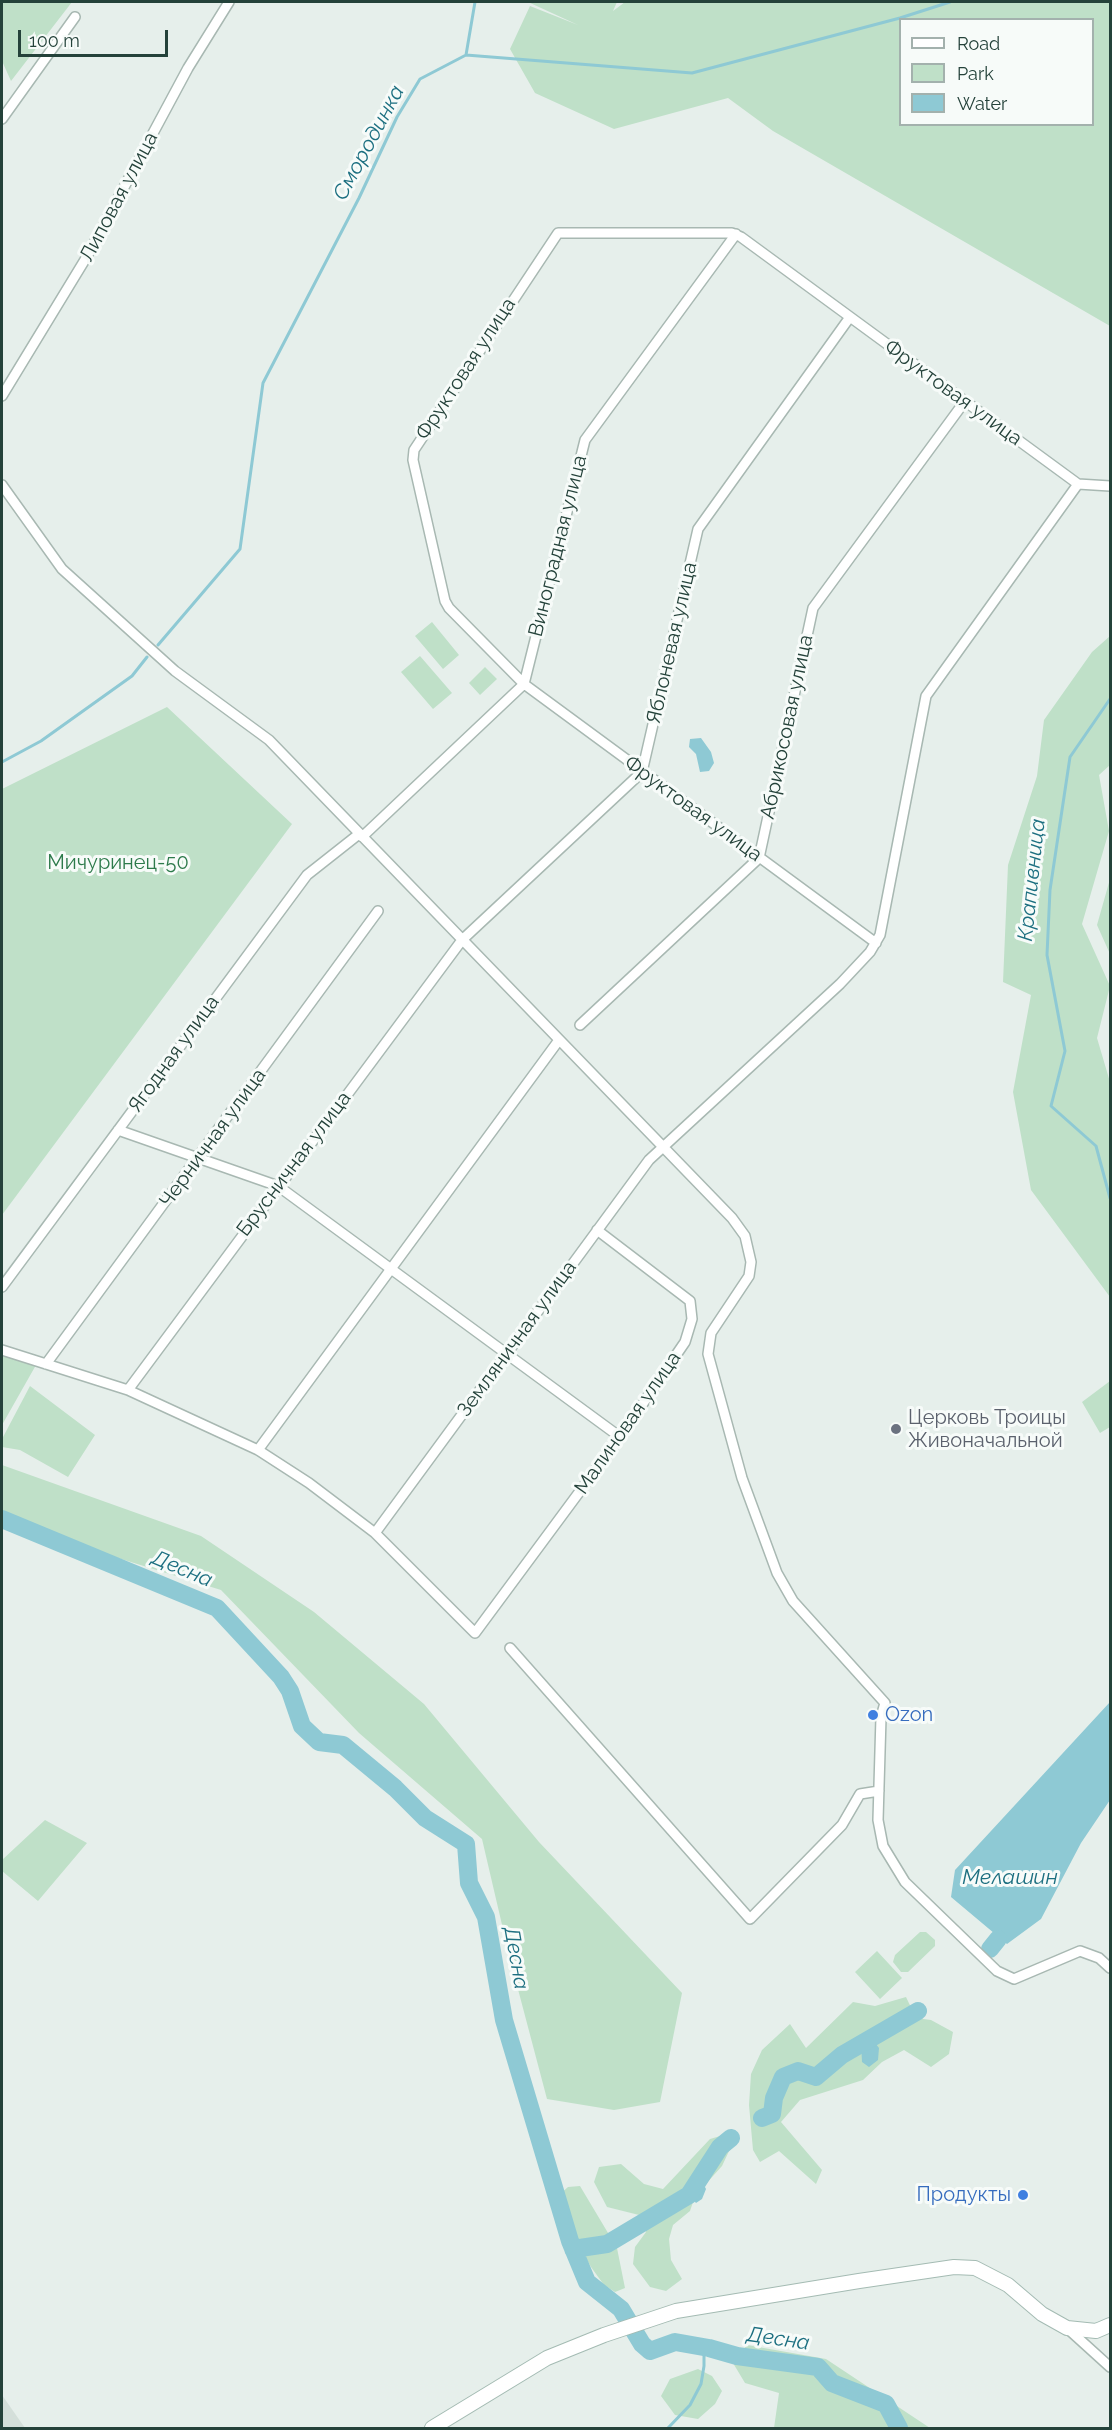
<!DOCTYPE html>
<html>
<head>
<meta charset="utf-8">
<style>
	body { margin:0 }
	#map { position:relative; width:1112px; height:2430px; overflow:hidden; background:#e6efeb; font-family:Raleway,sans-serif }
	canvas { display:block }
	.frame { position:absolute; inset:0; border:3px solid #24423a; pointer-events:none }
	.legend { position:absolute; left:899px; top:18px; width:195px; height:108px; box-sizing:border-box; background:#f7fbf9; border:2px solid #a3b1ad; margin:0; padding:8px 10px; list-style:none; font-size:18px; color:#24423a }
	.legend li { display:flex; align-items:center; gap:12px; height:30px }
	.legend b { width:30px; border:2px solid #a3b1ad }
	.scale { position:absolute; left:18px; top:30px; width:150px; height:27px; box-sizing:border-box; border:3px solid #24423a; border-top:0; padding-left:8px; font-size:18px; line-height:21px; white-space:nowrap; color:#24423a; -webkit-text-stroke:4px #f7fbf9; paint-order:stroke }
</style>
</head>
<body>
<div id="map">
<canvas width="1112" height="2430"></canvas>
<div class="frame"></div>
<ul class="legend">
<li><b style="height:8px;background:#fff"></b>Road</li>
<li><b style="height:16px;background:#bfe0c8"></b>Park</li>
<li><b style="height:16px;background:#8ec9d4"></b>Water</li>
</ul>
<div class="scale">100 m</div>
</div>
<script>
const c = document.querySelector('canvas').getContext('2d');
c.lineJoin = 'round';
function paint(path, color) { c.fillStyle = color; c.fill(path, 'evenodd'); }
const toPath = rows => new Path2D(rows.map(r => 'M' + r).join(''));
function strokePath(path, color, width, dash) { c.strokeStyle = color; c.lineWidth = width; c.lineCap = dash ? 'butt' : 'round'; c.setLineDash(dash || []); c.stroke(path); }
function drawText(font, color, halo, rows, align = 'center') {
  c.font = font + ' Raleway,sans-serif'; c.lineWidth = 6; c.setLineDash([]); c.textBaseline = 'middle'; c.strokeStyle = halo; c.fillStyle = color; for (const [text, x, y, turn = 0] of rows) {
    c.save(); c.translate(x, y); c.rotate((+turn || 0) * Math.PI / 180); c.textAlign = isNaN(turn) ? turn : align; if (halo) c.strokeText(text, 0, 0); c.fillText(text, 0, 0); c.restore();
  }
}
const built = toPath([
	[2,2395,25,2428,2,2428]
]);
const green = toPath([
	[2,2,72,2,11,81,2,61],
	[528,2,617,2,613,11,625,2,1110,2,1110,326,773,131,728,98,614,129,535,93,510,49,530,6,578,25],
	[900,20,1092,20,1092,124,900,124],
	[432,622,459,655,443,669,415,636],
	[1110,636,1110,765,1099,775,1109,831,1082,924,1110,986,1097,1038,1110,1082,1110,1297,1031,1190,1013,1092,1031,995,1003,982,1008,865,1037,776,1044,720,1092,652],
	[420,656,452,693,433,709,401,672],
	[485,667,497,679,480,695,469,683],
	[167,707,292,824,2,1215,2,789],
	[1110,879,1110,954,1097,925],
	[2,1355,36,1365,2,1425],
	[1110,1381,1110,1427,1100,1433,1082,1402],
	[30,1386,95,1435,68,1477,20,1450,2,1447,2,1439],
	[2,1465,201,1536,314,1612,424,1704,539,1842,682,1993,660,2102,614,2110,547,2099,510,1959,482,1839,359,1733,221,1590,2,1522],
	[45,1820,87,1843,38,1901,2,1871,2,1860],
	[920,1932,926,1932,935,1940,935,1946,908,1972,901,1972,893,1962,895,1955],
	[877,1951,902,1978,880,1999,855,1972],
	[906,1997,916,2018,931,2020,953,2032,949,2054,931,2067,904,2050,882,2062,863,2080,800,2100,781,2122,822,2170,816,2184,779,2151,760,2162,753,2150,749,2105,751,2074,762,2050,790,2024,806,2048,853,2002,875,2006],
	[727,2134,730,2149,722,2166,695,2196,690,2211,673,2225,669,2239,671,2260,682,2279,666,2291,650,2287,633,2264,635,2247,646,2232,639,2215,607,2207,594,2182,599,2167,621,2164,644,2184,663,2189,710,2139],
	[580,2186,617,2248,625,2288,615,2292,604,2285,591,2267,573,2236,560,2194,568,2187],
	[747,2345,826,2359,930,2428,774,2428,779,2393,745,2383,733,2363],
	[698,2369,712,2376,722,2391,715,2404,698,2419,675,2415,661,2396,670,2379]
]);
const water = toPath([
	[701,738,711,752,714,763,709,771,700,772,696,754,689,747,690,739],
	[1110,1702,1110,1800,1081,1843,1041,1919,1007,1944,951,1897,955,1870],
	[869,2035,879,2048,878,2060,869,2067,862,2062,861,2042],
	[701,2179,706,2189,702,2199,696,2203,689,2195,690,2185,695,2180]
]);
const stream = toPath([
	[466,55,475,2],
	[158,645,240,549,263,383,359,198,397,117,420,79,466,55,692,73,900,18,950,2],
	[1110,699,1070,757,1050,890,1047,955,1065,1051,1051,1106,1096,1146,1110,1198],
	[2,762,41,741,132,676,147,657],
	[668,2428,690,2405,701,2384,704,2366,704,2347]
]);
const river = toPath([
	[2,1519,217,1608,281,1677,290,1691,302,1726,319,1742,343,1745,395,1788,425,1818,466,1844,469,1883,486,1917,504,2020,570,2241,587,2282,621,2309,642,2344,650,2351,675,2342,709,2348,737,2356,818,2367,832,2383,886,2404,899,2428],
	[990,1949,998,1939],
	[762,2118,772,2114,774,2098,783,2077,798,2071,816,2077,842,2055,918,2011],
	[573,2249,607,2244,689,2195,720,2147,731,2138]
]);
const street = toPath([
	[2,119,75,17],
	[2,396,86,258,188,68,229,2],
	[2,485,62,569,175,671,269,740,732,1218,745,1236,751,1262,749,1276,711,1333,708,1354,742,1478,777,1573,793,1601,885,1703,881,1717,878,1820,883,1846,905,1882,997,1971,1014,1979,1080,1951,1099,1958,1110,1968],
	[362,837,524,684,585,440,736,234],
	[876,943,524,684,449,608,445,601,413,460,414,450,558,233,732,233,741,237,1078,484,1110,486],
	[580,1025,759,858,813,608,965,401],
	[118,1130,278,1186,620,1437],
	[2,1287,307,875,359,834],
	[2,1350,128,1390,258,1450,309,1483,375,1533,475,1633,620,1437,685,1342,692,1319,690,1301,597,1230],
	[46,1364,378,911],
	[128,1390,462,940,642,772,698,529,850,317],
	[258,1450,559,1040],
	[375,1533,649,1160,840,984,870,952,880,935,926,696,1078,484],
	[510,1648,750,1919,842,1825,860,1794,879,1791],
	[1067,2328,1110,2367]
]);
const secondary = toPath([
	[432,2428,547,2358,604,2335,676,2311,859,2281,954,2267,975,2268,1008,2285,1042,2314,1067,2328,1096,2331,1110,2325]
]);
const markers = [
	[896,1429,6,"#6b7280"],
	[873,1715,6,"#3f7fe0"],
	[1023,2195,6,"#3f7fe0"]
];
const streetNames = [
	["Липовая улица",119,197,-62],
	["Фруктовая улица",466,369,-57],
	["Фруктовая улица",953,393,36],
	["Виноградная улица",558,546,-76],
	["Яблоневая улица",672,643,-77],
	["Абрикосовая улица",787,727,-78],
	["Фруктовая улица",693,809,36],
	["Ягодная улица",174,1054,-54],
	["Черничная улица",213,1138,-54],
	["Брусничная улица",294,1164,-53],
	["Земляничная улица",517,1339,-54],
	["Малиновая улица",628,1423,-55]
];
const parkNames = [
	["Мичуринец-50",118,863]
];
const worshipNames = [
	["Церковь Троицы",908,1418],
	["Живоначальной",908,1441]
];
const shopNames = [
	["Ozon",885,1715],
	["Продукты",1011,2195,"right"]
];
const waterNames = [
	["Смородинка",369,143,-62],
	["Крапивница",1032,880,-84],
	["Десна",182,1569,23],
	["Мелашин",1010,1878],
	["Десна",516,1958,80],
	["Десна",778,2339,8]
];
paint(built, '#d4dfda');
paint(green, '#bfe0c8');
paint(water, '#8ec9d4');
strokePath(stream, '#8ec9d4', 3);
strokePath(river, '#8ec9d4', 18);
strokePath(street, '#a8b8b2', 12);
strokePath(secondary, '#a4bbb3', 16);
strokePath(street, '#fff', 9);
strokePath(secondary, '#fff', 14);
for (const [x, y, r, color] of markers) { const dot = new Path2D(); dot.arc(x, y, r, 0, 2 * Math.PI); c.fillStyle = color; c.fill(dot); strokePath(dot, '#f7fbf9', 2); }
drawText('20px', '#24423a', '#f7fbf9', streetNames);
drawText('20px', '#2d7a4b', '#f7fbf9', parkNames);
drawText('20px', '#5b616d', '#f7fbf9', worshipNames, 'left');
drawText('20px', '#366cbe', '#f7fbf9', shopNames, 'left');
drawText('italic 21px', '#1c6f80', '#f7fbf9', waterNames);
</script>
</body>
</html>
